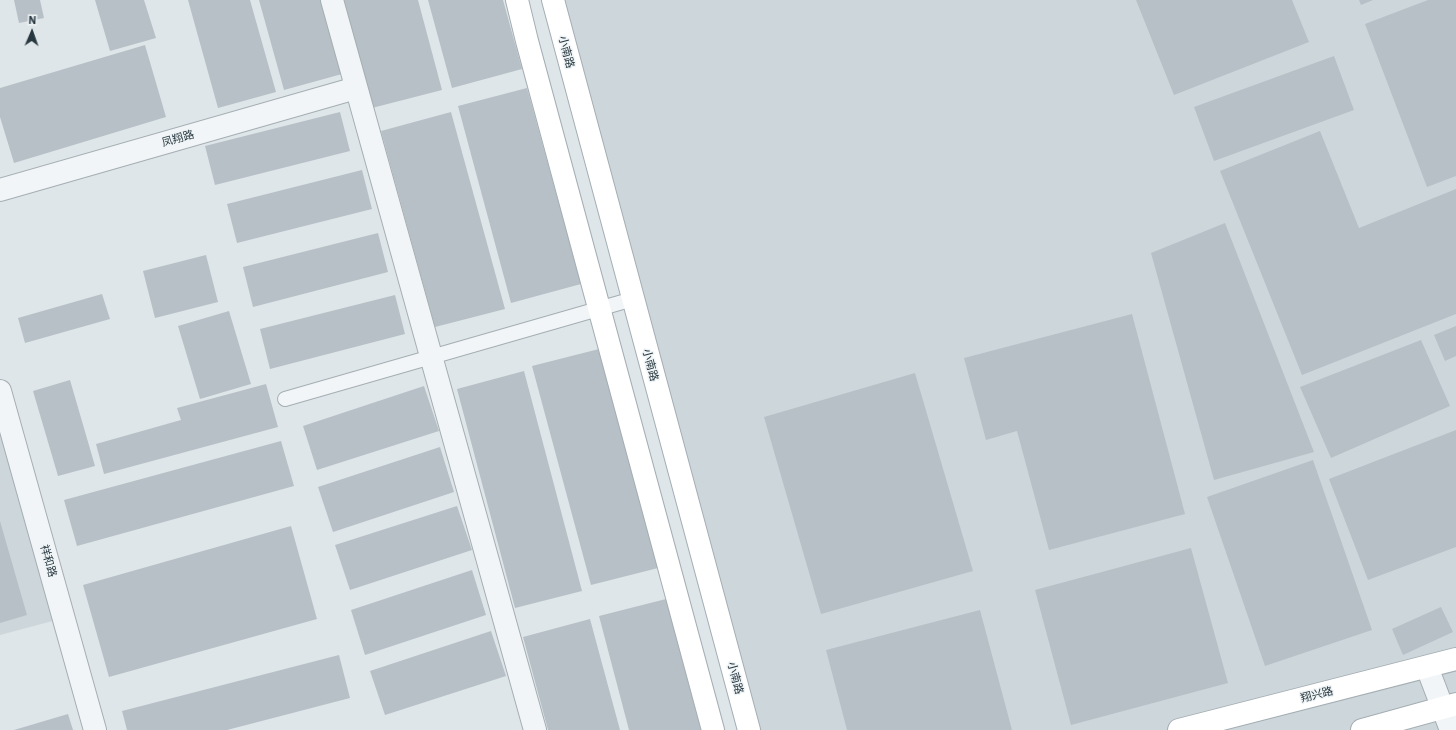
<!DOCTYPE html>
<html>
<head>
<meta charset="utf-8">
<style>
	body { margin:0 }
	#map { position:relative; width:1456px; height:730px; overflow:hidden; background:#dfe6e9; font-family:"IBM Plex Sans",sans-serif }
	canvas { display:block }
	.north { position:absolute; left:12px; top:12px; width:40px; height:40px; -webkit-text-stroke:3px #eff4f6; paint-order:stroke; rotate:2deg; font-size:11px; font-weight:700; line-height:16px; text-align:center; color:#283840 }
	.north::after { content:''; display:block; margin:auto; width:14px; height:18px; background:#283840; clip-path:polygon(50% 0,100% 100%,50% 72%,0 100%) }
</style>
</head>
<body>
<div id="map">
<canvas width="1456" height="730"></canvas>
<div class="north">N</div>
</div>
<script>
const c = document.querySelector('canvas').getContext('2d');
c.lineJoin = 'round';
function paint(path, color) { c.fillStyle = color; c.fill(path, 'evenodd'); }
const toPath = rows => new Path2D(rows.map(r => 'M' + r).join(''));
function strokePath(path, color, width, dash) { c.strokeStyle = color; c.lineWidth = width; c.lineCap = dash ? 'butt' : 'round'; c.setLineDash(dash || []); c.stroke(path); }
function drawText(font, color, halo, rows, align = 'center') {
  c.font = font + ' "IBM Plex Sans","Noto Sans SC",sans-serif'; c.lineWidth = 3; c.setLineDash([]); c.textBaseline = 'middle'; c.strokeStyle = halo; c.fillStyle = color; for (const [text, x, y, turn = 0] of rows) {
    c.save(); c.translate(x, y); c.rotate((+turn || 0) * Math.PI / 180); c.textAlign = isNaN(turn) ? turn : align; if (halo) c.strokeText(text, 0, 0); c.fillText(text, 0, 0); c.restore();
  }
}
const built = toPath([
	[553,0,1456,0,1456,730,749,730],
	[0,391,64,618,0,635]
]);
const building = toPath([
	[14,0,40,0,44,18,19,23],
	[95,0,144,0,156,38,110,51],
	[188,0,250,0,276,92,218,108],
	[259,0,321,0,342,74,284,90],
	[343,0,418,0,442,90,372,108],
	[428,0,503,0,522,69,452,88],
	[1136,0,1292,0,1309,42,1174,95],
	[1359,0,1373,0,1361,5],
	[1428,0,1456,0,1456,176,1427,187,1365,24],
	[145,45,166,117,14,163,0,117,0,88],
	[1334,56,1354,110,1214,161,1194,107],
	[527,88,581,284,511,303,458,106],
	[340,112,350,151,215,185,205,146],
	[451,112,505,309,435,327,381,131],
	[1320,131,1359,228,1456,189,1456,314,1302,375,1220,171],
	[362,170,372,209,237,243,227,204],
	[1225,223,1314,452,1214,480,1151,253],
	[378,233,388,272,253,307,243,267],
	[206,255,218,302,155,318,143,271],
	[102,294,110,319,25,343,18,318],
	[395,295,405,334,270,369,260,329],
	[229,311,251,384,200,399,178,326],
	[1132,314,1185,514,1049,550,1017,431,986,440,964,358],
	[1456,326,1456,356,1445,361,1434,335],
	[1421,340,1450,406,1331,458,1300,387],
	[599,349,658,568,591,585,532,366],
	[524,371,582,591,515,608,457,389],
	[915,373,973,571,821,614,764,417],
	[70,380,95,466,58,476,33,391],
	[266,384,278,427,104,474,96,444,181,420,177,408],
	[424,386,439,431,317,470,303,426],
	[1456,430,1456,547,1368,580,1329,479],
	[281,441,294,486,77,546,64,500],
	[440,447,454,492,333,532,318,487],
	[1313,460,1372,630,1265,666,1207,497],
	[457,506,472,550,350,590,335,545],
	[0,521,27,615,0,623],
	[291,526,317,619,109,677,83,585],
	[1191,548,1228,683,1071,725,1035,590],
	[472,570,486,615,365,655,351,610],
	[666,599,701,730,629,730,599,616],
	[1441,607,1453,632,1403,655,1392,629],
	[980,610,1012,730,847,730,826,650],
	[590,619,620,730,548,730,523,637],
	[491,631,506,676,385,715,370,671],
	[339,655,350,698,227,730,127,730,122,711],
	[68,714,73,730,14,730]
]);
const lane = toPath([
	[285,399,633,299]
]);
const street = toPath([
	[332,0,535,730],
	[0,190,356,88],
	[0,391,95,730],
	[1427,667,1451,730]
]);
const secondary = toPath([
	[517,0,527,41,713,730],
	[553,0,749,730],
	[1179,730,1456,659],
	[1362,730,1456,704]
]);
const streetNames = [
	["小南路",566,52,75],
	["凤翔路",178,139,-16],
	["小南路",650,365,75],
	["祥和路",48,561,74],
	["小南路",735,678,75],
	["翔兴路",1317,695,-14]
];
paint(built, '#cdd6db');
paint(building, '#b6c0c6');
strokePath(lane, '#a4aeb3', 16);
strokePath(street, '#a4aeb3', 24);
strokePath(secondary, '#a4aeb3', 24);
strokePath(lane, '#f2f5f7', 14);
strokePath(street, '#f2f5f7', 22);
strokePath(secondary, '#fff', 22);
drawText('11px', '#283840', '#eff4f6', streetNames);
</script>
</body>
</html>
